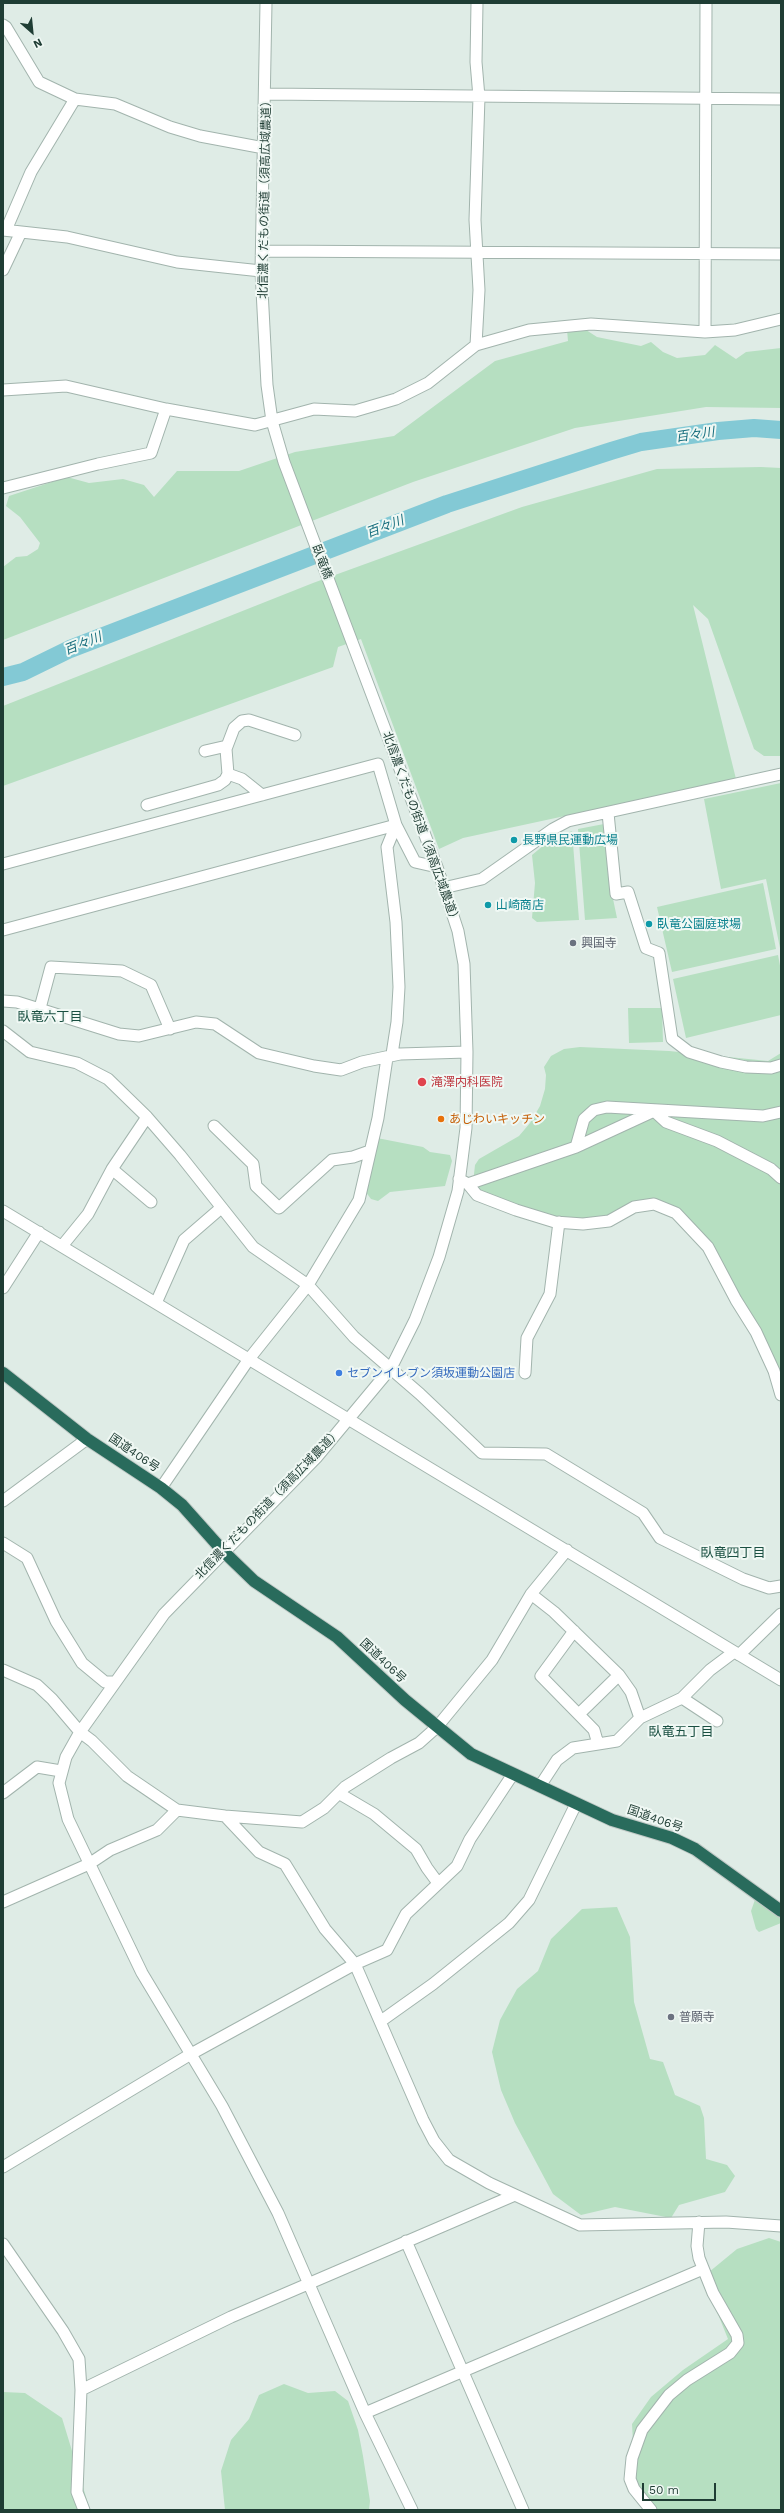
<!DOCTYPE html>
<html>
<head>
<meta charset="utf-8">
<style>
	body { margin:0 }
	#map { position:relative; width:784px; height:2513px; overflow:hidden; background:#dfece6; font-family:"Work Sans",sans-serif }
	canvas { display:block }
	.frame { position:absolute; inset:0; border:4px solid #1f3d34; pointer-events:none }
	.north { position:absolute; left:12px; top:12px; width:40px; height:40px; -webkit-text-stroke:3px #f0f8f4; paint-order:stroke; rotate:153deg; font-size:11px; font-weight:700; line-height:16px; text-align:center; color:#1f3d34 }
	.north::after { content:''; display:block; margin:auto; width:14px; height:18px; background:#1f3d34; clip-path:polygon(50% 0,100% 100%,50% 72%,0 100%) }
	.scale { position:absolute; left:642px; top:2483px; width:74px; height:18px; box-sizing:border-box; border:2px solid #1f3d34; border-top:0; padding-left:5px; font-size:12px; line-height:14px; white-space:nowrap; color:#1f3d34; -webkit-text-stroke:3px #f0f8f4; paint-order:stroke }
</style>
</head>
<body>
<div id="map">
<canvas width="784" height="2513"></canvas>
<div class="frame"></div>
<div class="north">N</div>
<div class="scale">50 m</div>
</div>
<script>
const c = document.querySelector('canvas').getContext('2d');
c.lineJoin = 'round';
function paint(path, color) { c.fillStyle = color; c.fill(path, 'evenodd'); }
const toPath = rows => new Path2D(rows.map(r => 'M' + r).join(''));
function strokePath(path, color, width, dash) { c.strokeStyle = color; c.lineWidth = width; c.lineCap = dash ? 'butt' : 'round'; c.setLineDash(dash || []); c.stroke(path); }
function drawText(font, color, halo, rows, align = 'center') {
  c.font = font + ' "Work Sans","Noto Sans JP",sans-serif'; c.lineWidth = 4; c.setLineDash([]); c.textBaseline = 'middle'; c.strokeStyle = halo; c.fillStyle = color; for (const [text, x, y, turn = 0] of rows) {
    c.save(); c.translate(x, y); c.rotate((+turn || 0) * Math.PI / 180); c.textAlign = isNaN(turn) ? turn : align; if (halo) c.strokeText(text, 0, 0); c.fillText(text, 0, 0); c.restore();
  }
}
const green = toPath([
	[583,328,597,337,641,346,651,342,663,352,677,358,705,355,715,345,736,359,746,352,781,348,781,408,706,407,575,428,413,482,3,640,3,567,16,557,27,556,38,549,40,543,20,517,6,506,9,496,67,477,89,483,123,479,144,485,154,497,177,471,239,471,295,452,394,436,495,361,568,341,567,330],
	[761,467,781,468,781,756,764,756,754,749,708,619,693,605,736,779,463,838,439,849,361,639,338,647,333,667,3,786,3,706,313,583,522,507,657,469],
	[781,783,781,953,766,879,721,889,704,799],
	[604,824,608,875,617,918,585,920,578,829],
	[572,831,579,920,537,922,532,918,535,883,532,855,550,840],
	[763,883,776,949,672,972,657,907],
	[778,955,781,971,781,1015,686,1038,673,979],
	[628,1008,662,1008,663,1042,629,1043],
	[580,1047,669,1051,768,1061,781,1053,781,1395,708,1247,676,1213,654,1204,583,1224,477,1195,473,1183,475,1165,479,1159,519,1136,530,1123,540,1106,545,1089,546,1075,544,1067,551,1056,564,1049],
	[377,1138,423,1147,430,1152,450,1155,452,1161,445,1186,390,1192,378,1201,371,1199,365,1191],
	[757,1894,781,1915,781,1923,759,1932,756,1929,751,1911],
	[617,1907,630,1937,634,2002,650,2059,663,2062,675,2095,700,2106,704,2118,706,2159,727,2165,735,2176,725,2192,679,2205,671,2218,615,2207,581,2215,553,2194,515,2123,501,2090,492,2052,500,2020,517,1989,538,1971,551,1939,582,1909],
	[769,2238,781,2242,781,2510,649,2510,635,2477,632,2424,651,2397,683,2370,728,2339,703,2277,737,2249],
	[284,2384,308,2393,335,2391,348,2401,358,2430,363,2456,370,2501,369,2510,225,2510,221,2471,231,2440,249,2419,259,2395],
	[3,2392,25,2393,62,2418,90,2510,3,2510]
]);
const river = toPath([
	[3,677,23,672,70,649,447,504,611,451,641,442,718,431,754,428,781,430]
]);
const minor = toPath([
	[266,3,261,271,267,385,272,421,284,462,437,867,458,931,464,964,467,1052,466,1128,458,1191,439,1257,415,1320,391,1368,316,1458,164,1614,80,1732,66,1757,59,1783,68,1819,142,1973,222,2106,278,2213,365,2413,412,2510],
	[3,25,6,27,39,82,75,99,115,104,170,127,200,136,264,148],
	[266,94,781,99],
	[3,230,67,237,177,262,261,271],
	[6,230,31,172,75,99],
	[262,251,781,254],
	[3,270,21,232],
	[705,332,706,3],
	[476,345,479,290,475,220,479,97,476,62,477,3],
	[3,390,66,386,166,409,255,425,314,409,355,411,396,399,428,383,476,345,529,330,591,324,705,332,735,330,781,319],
	[3,488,98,464,151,453,166,409],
	[205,751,227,746],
	[262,795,242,779,228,774,226,749,234,728,242,721,249,720,295,735],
	[147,805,218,785,225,780,228,774],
	[608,813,616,894,628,892,646,948,659,953,672,1039,689,1052,721,1062,746,1067,771,1068,781,1065],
	[3,864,378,764,396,825,415,862,437,867],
	[443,888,482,879,553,829,568,821,781,774],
	[3,930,396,825],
	[3,1001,17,1002,119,1034,139,1036,196,1022,215,1024,259,1053,314,1066,341,1070,362,1062,400,1054,467,1052],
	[40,1008,51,967,122,971,151,985,170,1029],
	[3,1031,30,1052,77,1063,108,1079,147,1117,180,1155,253,1247,308,1285,354,1337,420,1394,482,1453,546,1454,643,1513,660,1538,743,1579,769,1588,781,1586],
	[214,1126,253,1164,256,1186,279,1208,332,1160,353,1157,370,1151],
	[576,1147,584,1119,594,1110,607,1107,763,1116,781,1112],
	[112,1169,151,1202],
	[459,1179,468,1184,477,1195,516,1210,555,1222,583,1224,609,1221,634,1207,654,1204,676,1213,708,1247,736,1300,756,1332,774,1371,781,1395],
	[468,1184,576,1147,654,1111,666,1122,717,1141,771,1169,781,1178],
	[3,1211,781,1680],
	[62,1246,88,1214,112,1169,147,1117],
	[3,1288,39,1232],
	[156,1303,184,1240,221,1208],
	[525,1373,527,1338,550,1294,559,1222],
	[161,1488,249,1359,308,1285,359,1200,378,1118,387,1058,392,1054,397,1022,399,987,396,922,387,847,396,825],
	[3,1501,87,1439],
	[3,1543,27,1558,56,1621,82,1663,105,1682,115,1682],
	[531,1594,554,1612,619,1675,631,1692,640,1718],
	[574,1631,541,1676,594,1730,598,1744],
	[739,1655,781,1614],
	[3,1670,37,1685,52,1699,80,1732,92,1741,127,1776,177,1810,225,1816,302,1822,324,1808,345,1787,391,1758,419,1743,437,1727,492,1660,531,1594,567,1550],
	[682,1698,717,1721],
	[579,1714,619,1675],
	[540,1786,557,1760,573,1748,617,1741,640,1718,682,1698,710,1670,734,1652],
	[3,1793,37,1767,61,1771],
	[340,1794,374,1814,416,1849,427,1868,438,1883],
	[225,1816,259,1852,285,1864,325,1929,355,1964,423,2120,434,2141,449,2160,489,2183,580,2225,726,2222,781,2226],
	[3,1902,89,1864,110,1850,157,1830,177,1810],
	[381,2021,433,1984,509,1923,529,1900,576,1804],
	[3,2167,191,2054,355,1964,387,1950,406,1914,457,1866,470,1839,513,1774],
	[406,2241,523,2510],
	[3,2244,63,2331,79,2359,81,2390,77,2492,84,2510],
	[81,2390,231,2317,515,2195],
	[365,2413,703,2269],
	[651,2510,634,2489,630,2479,632,2458,642,2430,669,2395,687,2380,730,2353,738,2343,737,2335,713,2293,699,2258,697,2246,699,2222]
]);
const highway = toPath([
	[3,1373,87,1439,161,1488,182,1505,223,1551,254,1581,337,1637,405,1700,471,1754,612,1820,672,1838,695,1849,781,1911]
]);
const markers = [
	[514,840,4,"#0f9aa8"],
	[488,905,4,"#0f9aa8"],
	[649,924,4,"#0f9aa8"],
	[573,943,4,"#6b7280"],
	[422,1082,5,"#e0444e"],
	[441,1119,4,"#e8710a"],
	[339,1373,4,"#3f7fe0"],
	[671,2017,4,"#6b7280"]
];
const streetNames = [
	["北信濃くだもの街道（須高広域農道）",265,197,-89],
	["臥竜橋",322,562,69],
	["北信濃くだもの街道（須高広域農道）",421,828,70],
	["国道406号",134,1453,34],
	["北信濃くだもの街道（須高広域農道）",268,1504,-46],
	["国道406号",383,1661,43],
	["国道406号",655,1819,19]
];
const cultureNames = [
	["長野県民運動広場",522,840],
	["山崎商店",496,905],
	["臥竜公園庭球場",657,924]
];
const worshipNames = [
	["興国寺",581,943],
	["普願寺",679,2017]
];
const healthNames = [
	["滝澤内科医院",431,1082]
];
const foodNames = [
	["あじわいキッチン",449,1119]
];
const shopNames = [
	["セブンイレブン須坂運動公園店",347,1373]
];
const waterNames = [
	["百々川",695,435,-8],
	["百々川",385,527,-21],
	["百々川",83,644,-22]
];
const neighbourhoodNames = [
	["臥竜六丁目",50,1017],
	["臥竜四丁目",733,1553],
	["臥竜五丁目",681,1732]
];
paint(green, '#b6dfc1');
strokePath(river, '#83c9d5', 18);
strokePath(minor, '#a2b4ad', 13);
strokePath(highway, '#c0c9c6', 14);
strokePath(minor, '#fff', 11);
strokePath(highway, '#296b5c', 12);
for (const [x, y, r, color] of markers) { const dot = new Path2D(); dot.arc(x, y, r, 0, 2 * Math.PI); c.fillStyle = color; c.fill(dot); strokePath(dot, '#f0f8f4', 1.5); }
drawText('12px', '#1f3d34', '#f0f8f4', streetNames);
drawText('12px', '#0d838f', '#f0f8f4', cultureNames, 'left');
drawText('12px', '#5b616d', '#f0f8f4', worshipNames, 'left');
drawText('12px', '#be3a42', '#f0f8f4', healthNames, 'left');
drawText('12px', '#c56008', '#f0f8f4', foodNames, 'left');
drawText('12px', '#366cbe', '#f0f8f4', shopNames, 'left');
drawText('italic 13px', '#156c7c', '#f0f8f4', waterNames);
drawText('13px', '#1a5042', '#f0f8f4', neighbourhoodNames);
</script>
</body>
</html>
